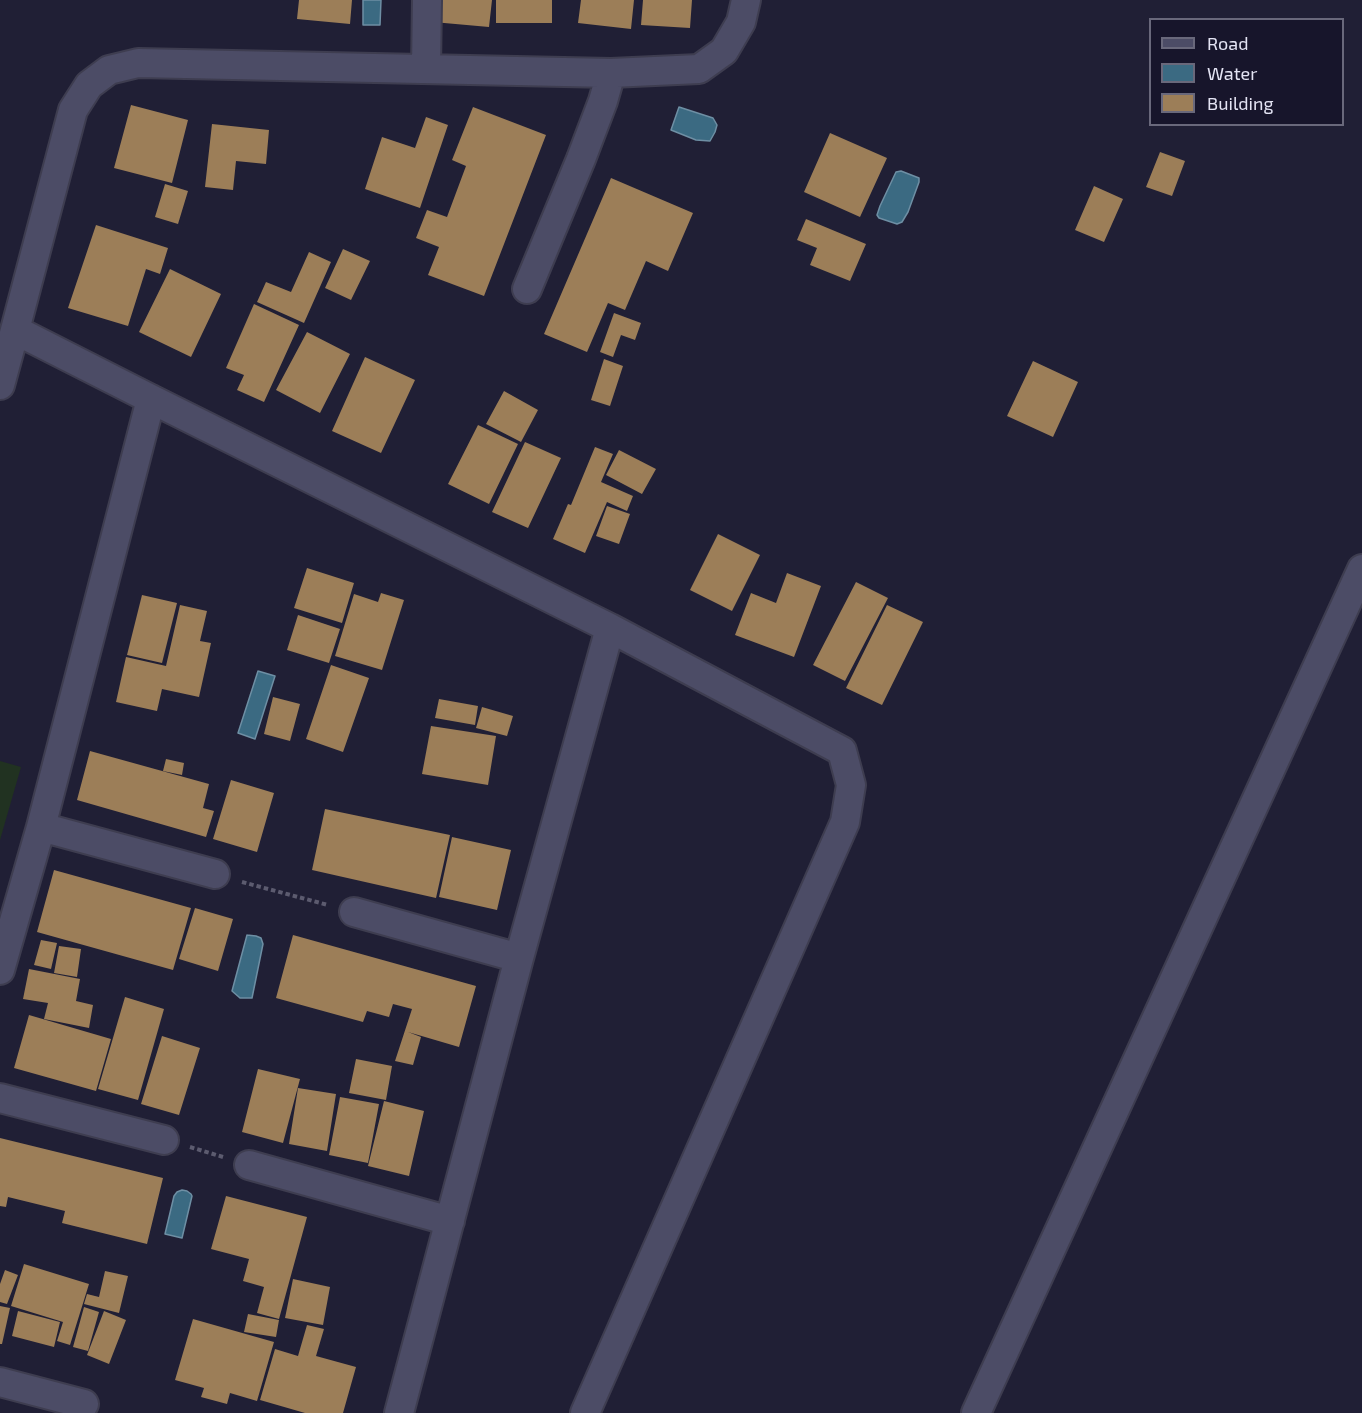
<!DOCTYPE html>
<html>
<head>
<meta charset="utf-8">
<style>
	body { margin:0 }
	#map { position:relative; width:1362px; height:1413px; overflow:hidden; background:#201f35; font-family:"Exo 2",sans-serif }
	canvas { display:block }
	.legend { position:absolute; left:1149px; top:18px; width:195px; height:108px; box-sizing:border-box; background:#17152b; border:2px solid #69687b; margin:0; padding:8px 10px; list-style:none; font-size:18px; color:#e4e4f4 }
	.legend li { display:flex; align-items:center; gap:12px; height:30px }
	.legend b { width:30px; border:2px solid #69687b }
</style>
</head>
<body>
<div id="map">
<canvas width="1362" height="1413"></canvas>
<ul class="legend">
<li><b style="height:8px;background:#4c4c66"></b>Road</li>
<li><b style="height:16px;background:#3b6a82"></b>Water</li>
<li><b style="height:16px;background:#9c7e58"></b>Building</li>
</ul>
</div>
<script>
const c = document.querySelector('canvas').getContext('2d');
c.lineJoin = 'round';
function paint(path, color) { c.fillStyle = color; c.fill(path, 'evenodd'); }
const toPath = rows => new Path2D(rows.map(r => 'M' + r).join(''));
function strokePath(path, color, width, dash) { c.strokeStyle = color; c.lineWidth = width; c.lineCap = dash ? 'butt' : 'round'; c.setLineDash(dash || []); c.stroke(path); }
const green = toPath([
	[0,761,21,767,0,840]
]);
const water = toPath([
	[363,0,381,0,380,25,363,25,363,0],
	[679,107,713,118,717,125,715,132,710,141,696,140,671,130,679,107],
	[901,171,919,178,919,182,908,212,902,222,897,224,879,218,877,215,880,206,896,172,901,171],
	[258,671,275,676,255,739,238,733,258,671],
	[247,935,256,936,261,938,263,944,252,998,240,998,232,991,247,935],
	[182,1190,187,1191,191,1194,192,1196,182,1238,165,1234,174,1196,177,1192,182,1190]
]);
const building = toPath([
	[299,0,352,0,350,24,297,19],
	[435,0,492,0,489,27,433,22],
	[496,0,552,0,552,23,496,23],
	[581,0,634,0,631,29,578,23],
	[643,0,692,0,690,28,641,25],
	[131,105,188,120,172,183,114,168],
	[473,107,546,135,484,296,428,275,439,247,416,238,427,210,447,217,466,166,452,160],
	[426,117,448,125,420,208,365,189,382,137,415,148],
	[212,124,269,130,266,164,236,161,233,190,205,187],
	[830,133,887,158,860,217,804,192],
	[1160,152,1185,161,1172,196,1146,187],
	[611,178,693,213,668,271,646,261,625,310,608,303,587,352,544,334],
	[165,184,188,191,178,224,155,217],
	[1094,186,1123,199,1104,242,1075,230],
	[806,219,866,244,850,281,810,265,817,248,797,240],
	[96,225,168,248,160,274,146,269,128,326,68,308],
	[343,249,370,261,351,300,325,288],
	[309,252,331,262,304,323,257,302,266,282,291,292],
	[170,269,221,294,191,357,139,332],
	[254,304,299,325,264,402,237,390,244,375,226,368],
	[614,313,641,323,635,340,621,335,613,357,600,352],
	[307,332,350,354,320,413,276,390],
	[365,357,415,380,381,453,332,431],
	[604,359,623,366,610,406,591,400],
	[1033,361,1078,382,1053,437,1007,416],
	[504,391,538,410,521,442,486,424],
	[478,425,518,444,489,504,448,484],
	[525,442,561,458,528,528,492,512],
	[595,447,613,454,601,482,633,496,627,511,607,502,585,553,553,539,568,504,571,505],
	[619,450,656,469,642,494,606,475],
	[607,506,630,514,619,544,596,536],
	[718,534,760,555,732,611,690,590],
	[307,568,354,583,342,623,294,608],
	[787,573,821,586,794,657,735,635,751,593,776,603],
	[856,582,888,598,845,681,813,665],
	[381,593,404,600,382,670,335,656,354,594,378,602],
	[142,595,177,603,162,663,127,655],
	[180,605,207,611,200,641,211,643,199,697,162,689,157,711,116,702,126,657,166,666],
	[887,605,923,622,882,705,846,688],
	[298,615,340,629,329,663,287,650],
	[331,665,369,678,343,752,306,739],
	[273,697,300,704,290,741,264,734],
	[439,699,478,706,475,725,435,718],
	[482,707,513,716,507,736,476,728],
	[431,726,496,736,488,785,422,774],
	[90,751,209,784,203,808,214,811,206,837,77,800],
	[166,759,184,763,182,775,163,771],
	[231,780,274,793,257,852,213,839],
	[325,809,450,835,436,898,312,870],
	[452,837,511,850,497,910,439,897],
	[54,870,191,908,173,970,37,932],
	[195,908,233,919,218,971,179,959],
	[293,935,476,986,459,1047,408,1032,421,1037,413,1065,395,1061,412,1009,393,1004,389,1017,367,1011,363,1022,276,998],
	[41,940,57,943,51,969,34,965],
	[59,946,81,949,77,977,54,973],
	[29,969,80,979,76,1001,93,1005,89,1028,44,1019,48,1003,23,999],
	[125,997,164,1009,138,1100,98,1089],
	[29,1015,111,1039,96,1091,14,1068],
	[162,1036,200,1048,179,1115,141,1104],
	[356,1059,392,1066,386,1100,349,1093],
	[258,1069,300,1079,283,1143,242,1132],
	[298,1088,336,1094,327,1151,289,1144],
	[340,1097,379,1104,368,1163,329,1155],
	[384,1101,424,1111,409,1176,368,1166],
	[0,1138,163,1178,147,1244,62,1223,65,1211,8,1197,6,1207,0,1206],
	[226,1196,307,1217,279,1319,257,1313,264,1287,243,1281,249,1259,211,1249],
	[24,1264,89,1284,70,1345,57,1341,63,1322,11,1306],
	[5,1270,18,1275,7,1304,0,1302,0,1284],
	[105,1271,128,1276,119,1313,84,1304,87,1294,99,1297],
	[293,1279,330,1287,323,1325,285,1318],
	[0,1306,10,1308,2,1344,0,1344],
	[84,1307,99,1312,88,1351,73,1347],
	[18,1311,60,1322,54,1347,12,1336],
	[104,1311,126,1320,109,1364,87,1355],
	[248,1314,279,1320,276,1337,244,1332],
	[193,1319,274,1342,257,1401,230,1393,227,1404,201,1397,204,1388,175,1380],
	[307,1325,324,1329,316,1356,356,1367,343,1413,305,1413,260,1400,275,1349,298,1356]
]);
const path = toPath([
	[242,882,328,905],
	[190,1147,223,1157]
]);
const minor = toPath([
	[426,69,427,0],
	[527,289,581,159,603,101,611,73],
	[0,385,15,330],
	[41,827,215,874],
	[354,912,519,958],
	[0,970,41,827,151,399],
	[0,1098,164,1140],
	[249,1165,450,1221],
	[0,1382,84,1404],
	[399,1413,519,958,610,628],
	[585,1413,845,822,851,785,842,751,610,628,151,399,15,330,73,110,89,85,109,70,138,63,611,73,699,69,724,51,741,22,746,0],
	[976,1413,1362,569]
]);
paint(green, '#213221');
paint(water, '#3b6a82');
strokePath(water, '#6e8fa4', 1.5);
paint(building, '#9c7e58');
strokePath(minor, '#3e3d50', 32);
strokePath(path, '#5c5b6f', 4, [4.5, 3]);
strokePath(minor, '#4c4c66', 28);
</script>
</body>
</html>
